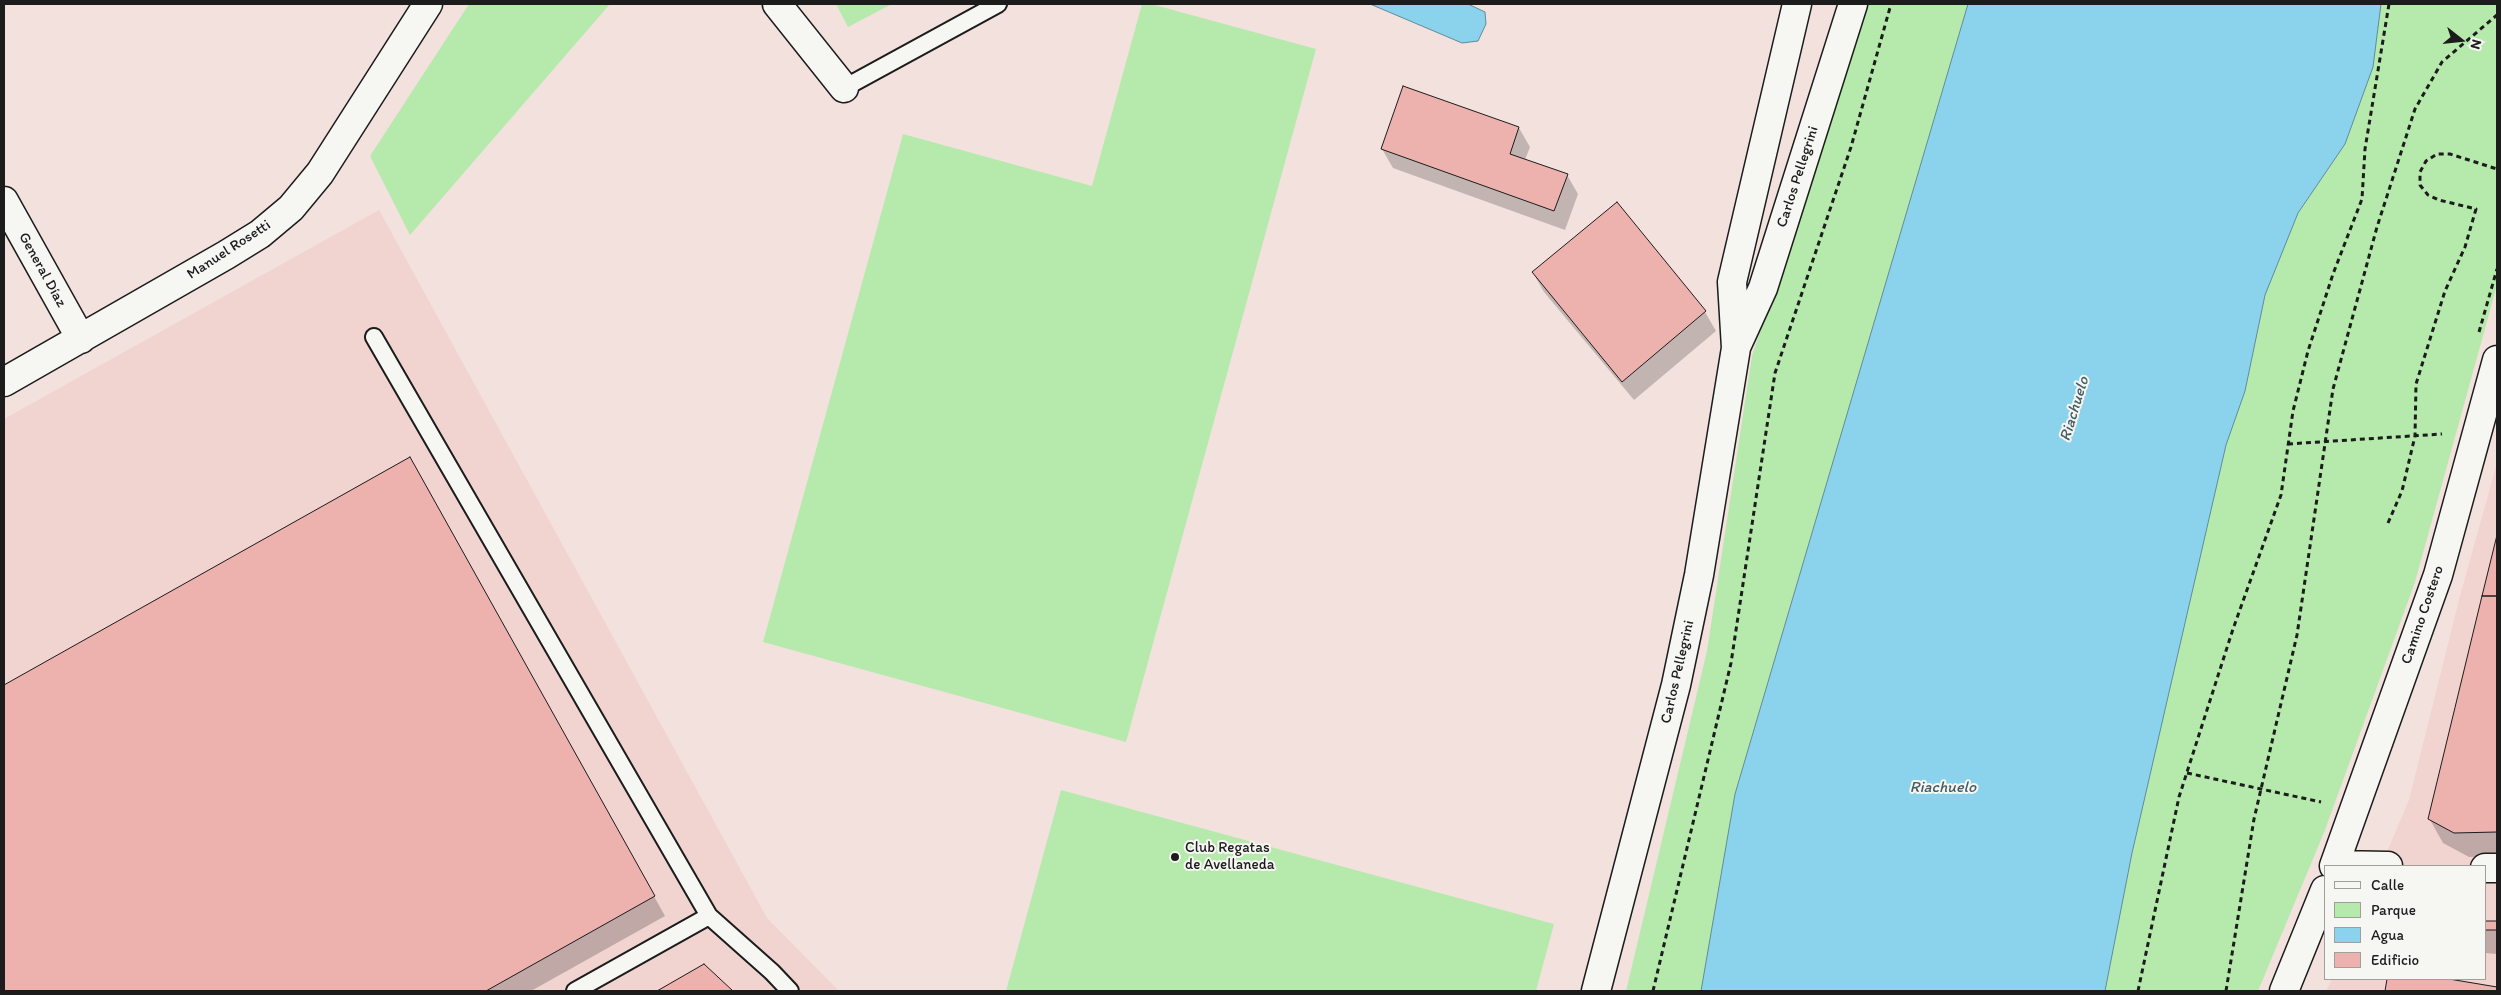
<!DOCTYPE html>
<html>
<head>
<meta charset="utf-8">
<style>
	body { margin:0 }
	#map { position:relative; width:2501px; height:995px; overflow:hidden; background:#f3e1de; font-family:Itim,sans-serif }
	canvas { display:block }
	.frame { position:absolute; inset:0; border:5px solid #1c1c1c; pointer-events:none }
	.legend { position:absolute; left:2324px; top:865px; width:162px; height:115px; box-sizing:border-box; background:#f6f6f2; border:1px solid #9f9f9c; margin:0; padding:6px 9px; list-style:none; font-size:15px; color:#1c1c1c }
	.legend li { display:flex; align-items:center; gap:10px; height:25px }
	.legend b { width:25px; border:1px solid #9f9f9c }
	.north { position:absolute; left:2436px; top:15px; width:50px; height:50px; -webkit-text-stroke:4px #f6f6f2; paint-order:stroke; rotate:106deg; font-size:14px; font-weight:700; line-height:20px; text-align:center; color:#1c1c1c }
	.north::after { content:''; display:block; margin:auto; width:18px; height:22px; background:#1c1c1c; clip-path:polygon(50% 0,100% 100%,50% 72%,0 100%) }
</style>
</head>
<body>
<div id="map">
<canvas width="2501" height="995"></canvas>
<div class="frame"></div>
<ul class="legend">
<li><b style="height:6px;background:#f6f6f2"></b>Calle</li>
<li><b style="height:14px;background:#b5eaac"></b>Parque</li>
<li><b style="height:14px;background:#8bd3ec"></b>Agua</li>
<li><b style="height:14px;background:#edb1ae"></b>Edificio</li>
</ul>
<div class="north">N</div>
</div>
<script>
const c = document.querySelector('canvas').getContext('2d');
c.lineJoin = 'round';
function paint(path, color) { c.fillStyle = color; c.fill(path, 'evenodd'); }
const toPath = rows => new Path2D(rows.map(r => 'M' + r).join(''));
function strokePath(path, color, width, dash) { c.strokeStyle = color; c.lineWidth = width; c.lineCap = dash ? 'butt' : 'round'; c.setLineDash(dash || []); c.stroke(path); }
function drawText(font, color, halo, rows, align = 'center') {
  c.font = font + ' Itim,sans-serif'; c.lineWidth = 4; c.setLineDash([]); c.textBaseline = 'middle'; c.strokeStyle = halo; c.fillStyle = color; for (const [text, x, y, turn = 0] of rows) {
    c.save(); c.translate(x, y); c.rotate((+turn || 0) * Math.PI / 180); c.textAlign = isNaN(turn) ? turn : align; if (halo) c.strokeText(text, 0, 0); c.fillText(text, 0, 0); c.restore();
  }
}
const built = toPath([
	[379,210,767,918,839,991,4,991,4,419],
	[2497,463,2497,991,2326,991,2332,979,2485,979,2485,866,2381,866,2409,800,2460,596]
]);
const green = toPath([
	[469,4,610,4,410,235,370,156],
	[836,4,892,4,848,27],
	[1142,4,1151,4,1316,49,1126,742,763,642,903,134,1092,186],
	[1866,4,1968,4,1735,794,1701,991,1626,991,1707,651,1752,356],
	[2381,4,2497,4,2497,285,2415,582,2325,830,2258,991,2105,991,2132,853,2226,445,2245,391,2265,294,2298,213,2345,144,2373,67],
	[1061,790,1554,924,1536,991,1006,991]
]);
const water = toPath([
	[1370,4,1468,4,1485,12,1486,24,1478,41,1462,43,1370,4],
	[1968,4,2381,4,2373,67,2345,144,2298,213,2265,295,2245,391,2226,445,2132,853,2105,991,1701,991,1735,794,1968,4]
]);
const shadow = toPath([
	[1404,88,1519,128,1530,147,1525,160,1567,175,1578,194,1565,230,1393,168,1382,149],
	[1616,204,1705,312,1716,331,1634,400,1544,292,1533,273],
	[409,458,665,916,531,991,4,991,4,687],
	[2497,540,2497,856,2469,857,2443,843,2429,818],
	[2485,922,2497,922,2497,954,2485,953],
	[704,966,731,991,660,991],
	[2388,979,2442,979,2497,988,2497,991,2386,991]
]);
const building = toPath([
	[1403,86,1519,127,1510,154,1568,174,1554,211,1381,149,1403,86],
	[1617,202,1706,311,1622,382,1532,272,1617,202],
	[410,457,655,896,486,991,4,991,4,685,410,457],
	[2497,535,2497,596,2482,596,2497,535],
	[2482,596,2497,596,2497,832,2454,833,2428,819,2482,596],
	[2485,921,2497,921,2497,930,2485,930,2485,921],
	[704,964,733,991,657,991,704,964],
	[2387,979,2449,979,2497,987,2497,991,2385,991,2387,979]
]);
const path = toPath([
	[2479,332,2497,269],
	[2288,444,2442,434],
	[2388,523,2402,491,2415,436,2416,384,2445,291,2465,247,2476,209,2439,200,2428,195,2420,185,2420,172,2426,161,2437,154,2450,154,2497,169],
	[2187,773,2321,802],
	[1653,991,1731,663,1775,373,1851,147,1891,4],
	[2138,991,2179,797,2233,629,2281,495,2293,411,2308,351,2333,274,2362,199,2365,149,2389,4],
	[2226,991,2254,819,2297,635,2333,389,2377,227,2415,109,2442,62,2497,15]
]);
const service = toPath([
	[844,88,998,4],
	[374,337,709,916,575,991],
	[709,916,772,972,790,991]
]);
const minor = toPath([
	[777,4,844,88],
	[4,201,81,339],
	[4,382,226,255,260,234,291,208,320,173,428,4],
	[2335,865,2388,866],
	[2334,866,2438,575,2497,360],
	[2485,868,2497,868],
	[2284,991,2325,890]
]);
const tertiary = toPath([
	[1737,345,1763,288,1853,4],
	[1596,991,1676,685,1699,575,1736,348,1732,282,1797,4]
]);
const markers = [
	[1175,857,5,"#1c1c1c"]
];
const streetNames = [
	["Carlos Pellegrini",1798,177,-72],
	["Manuel Rosetti",229,250,-33],
	["General Díaz",42,270,61],
	["Camino Costero",2423,615,-71],
	["Carlos Pellegrini",1678,672,-77]
];
const poiNames = [
	["Club Regatas",1185,848],
	["de Avellaneda",1185,865]
];
const waterNames = [
	["Riachuelo",2075,409,-73],
	["Riachuelo",1943,788]
];
paint(built, '#f1d3d0');
paint(green, '#b5eaac');
paint(water, '#8bd3ec');
strokePath(water, '#5f8a99', 1);
paint(shadow, '#0003');
paint(building, '#edb1ae');
strokePath(building, '#1c1c1c', 1);
strokePath(service, '#1c1c1c', 20);
strokePath(minor, '#1c1c1c', 31);
strokePath(tertiary, '#1c1c1c', 31);
strokePath(path, '#1c1c1c', 3, [5, 4]);
strokePath(service, '#f6f6f2', 16);
strokePath(minor, '#f6f6f2', 28);
strokePath(tertiary, '#f6f6f2', 28);
for (const [x, y, r, color] of markers) { const dot = new Path2D(); dot.arc(x, y, r, 0, 2 * Math.PI); c.fillStyle = color; c.fill(dot); strokePath(dot, '#f6f6f2', 2); }
drawText('15px', '#1c1c1c', '#f6f6f2', streetNames);
drawText('15px', '#1c1c1c', '#f6f6f2', poiNames, 'left');
drawText('italic 16px', '#435c65', '#f6f6f2', waterNames);
</script>
</body>
</html>
